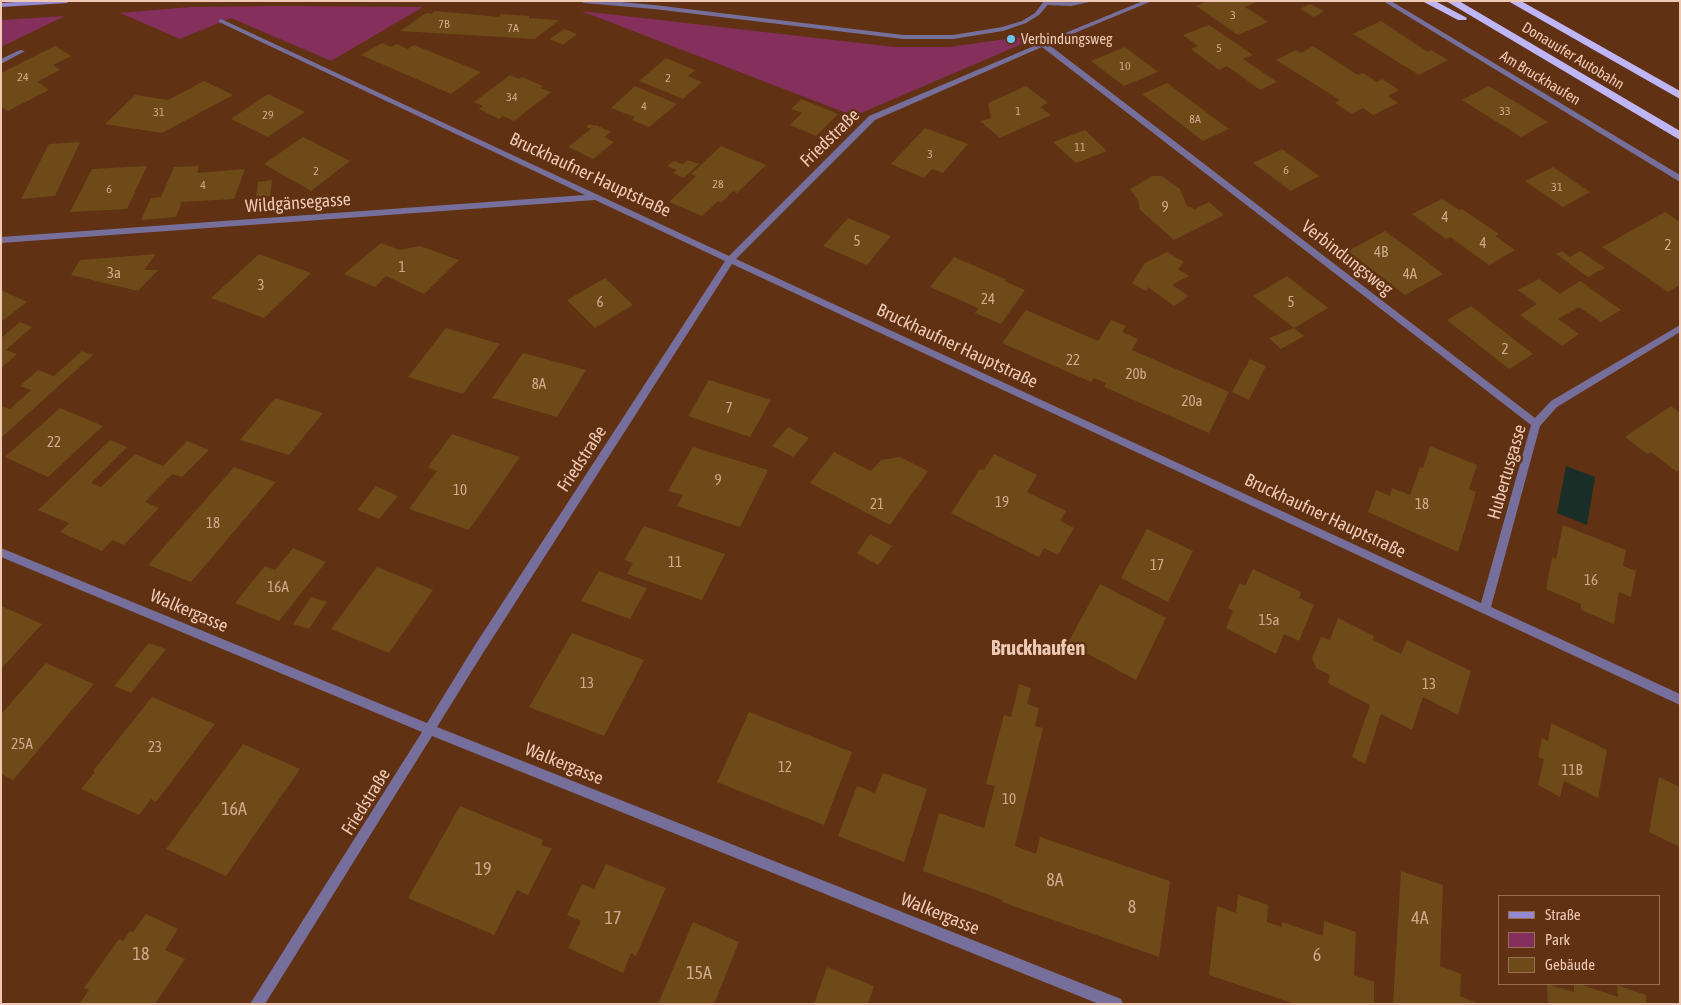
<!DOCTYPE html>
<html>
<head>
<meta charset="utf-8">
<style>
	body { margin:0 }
	#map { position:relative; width:1681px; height:1005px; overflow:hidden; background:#603112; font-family:"Asap Condensed",sans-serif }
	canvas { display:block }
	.frame { position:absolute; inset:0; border:2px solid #eec9b5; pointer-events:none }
	.legend { position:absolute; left:1498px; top:895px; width:162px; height:90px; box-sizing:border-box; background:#603112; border:1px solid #996e53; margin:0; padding:6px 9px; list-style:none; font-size:15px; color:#eec9b5 }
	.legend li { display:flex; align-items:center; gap:10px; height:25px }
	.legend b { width:25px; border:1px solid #996e53 }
</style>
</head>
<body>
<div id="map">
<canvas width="1681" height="1005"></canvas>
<div class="frame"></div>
<ul class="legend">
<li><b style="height:6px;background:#9488d0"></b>Straße</li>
<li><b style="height:14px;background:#842f5c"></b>Park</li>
<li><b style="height:14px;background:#6e4a18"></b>Gebäude</li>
</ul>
</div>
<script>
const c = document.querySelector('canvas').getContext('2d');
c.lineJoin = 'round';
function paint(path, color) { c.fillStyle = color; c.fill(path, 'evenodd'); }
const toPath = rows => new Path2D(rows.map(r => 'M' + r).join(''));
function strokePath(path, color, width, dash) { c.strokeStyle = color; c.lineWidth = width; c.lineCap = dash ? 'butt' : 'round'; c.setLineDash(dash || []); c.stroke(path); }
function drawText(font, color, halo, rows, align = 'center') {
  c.font = font + ' "Asap Condensed",sans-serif'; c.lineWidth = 5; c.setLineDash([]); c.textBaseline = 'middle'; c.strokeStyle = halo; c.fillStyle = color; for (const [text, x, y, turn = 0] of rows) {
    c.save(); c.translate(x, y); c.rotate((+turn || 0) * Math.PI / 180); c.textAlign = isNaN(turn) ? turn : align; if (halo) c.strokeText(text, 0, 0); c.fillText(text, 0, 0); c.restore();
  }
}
const green = toPath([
	[280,6,423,7,331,61,231,18,180,39,120,13,190,7],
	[581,11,895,47,949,47,1021,37,1029,41,854,116],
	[65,16,1,47,1,20]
]);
const water = toPath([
	[1566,466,1595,477,1587,525,1557,513]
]);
const building = toPath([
	[1207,1,1259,1,1245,7,1268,22,1238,35,1196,6],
	[1310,4,1324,11,1314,17,1300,9],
	[435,11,499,17,501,14,529,16,529,18,559,20,535,39,400,31,426,13,432,14],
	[1381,21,1428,52,1431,50,1448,60,1419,75,1353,34],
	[1209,25,1253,55,1243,59,1277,82,1260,90,1227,66,1219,70,1191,49,1198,46,1183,35],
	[564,29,577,34,563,45,550,39],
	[382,43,391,47,397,44,408,49,414,45,481,72,451,94,361,55],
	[55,46,71,56,53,65,60,70,37,82,49,90,8,111,1,107,1,73],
	[1313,46,1358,75,1363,73,1377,82,1382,79,1399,90,1388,96,1398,103,1373,115,1363,108,1352,114,1335,103,1340,100,1276,60,1296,50,1301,53],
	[1125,47,1158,72,1124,86,1091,61],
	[666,58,695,70,688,76,702,82,683,99,639,81],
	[510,75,519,79,522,77,543,86,540,88,551,92,514,121,503,116,499,119,479,109,483,106,474,102],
	[204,81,233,95,162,133,105,124,135,95,168,100],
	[1167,83,1229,129,1203,141,1142,94],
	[635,86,677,104,649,127,632,120,635,117,611,108],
	[1026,86,1048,103,1040,107,1051,115,1000,138,980,121,991,118,988,103],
	[1489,86,1548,122,1521,137,1462,100],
	[268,94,305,112,268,137,231,119],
	[801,99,838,114,816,136,790,125,802,113,791,109],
	[590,124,594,126,596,125,611,132,604,137,614,142,593,159,568,147,591,129,586,127],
	[925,128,968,144,943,173,932,169,924,178,891,164],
	[1085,130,1107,151,1076,163,1053,142],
	[303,137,350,161,311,191,264,164],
	[80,142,55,196,21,199,49,144],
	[721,146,766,165,737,193,733,191,721,203,718,201,702,216,669,202,696,176,691,174],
	[1282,149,1319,176,1291,191,1253,163],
	[688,160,699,164,684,178,673,173,677,170,667,166,674,161,683,164],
	[147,166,127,209,70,212,92,169],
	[199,166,197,173,245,169,234,199,182,202,176,217,141,220,151,198,161,197,174,167],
	[1553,167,1590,192,1563,207,1525,181],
	[1152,176,1162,176,1180,189,1187,206,1195,209,1209,202,1224,215,1174,240,1139,209,1139,202,1130,189],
	[272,180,270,196,256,198,258,182],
	[1442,199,1459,210,1462,209,1499,234,1495,236,1515,250,1489,265,1450,237,1446,239,1412,214],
	[1665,212,1680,222,1680,285,1668,292,1602,247],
	[848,218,891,236,867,265,823,246],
	[1385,231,1414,252,1443,274,1405,295,1348,251],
	[381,243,400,250,420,246,459,260,424,294,386,276,375,287,344,274],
	[1562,251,1570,257,1580,251,1605,268,1588,277,1556,254],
	[1167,252,1184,262,1178,269,1189,276,1172,285,1189,296,1174,306,1148,287,1146,291,1132,283,1145,263],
	[156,254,144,270,158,270,138,291,71,275,80,260],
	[259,254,311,273,264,318,211,298],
	[954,257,1005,279,1004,281,1025,290,1001,324,975,313,978,308,930,287],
	[1287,276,1328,308,1294,328,1253,296],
	[605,278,633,305,595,328,567,300],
	[1539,279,1560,294,1580,281,1621,310,1601,322,1579,307,1558,319,1579,334,1562,346,1520,315,1537,304,1518,290],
	[1,290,27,302,1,322],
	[1471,306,1533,354,1509,369,1447,320],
	[1026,310,1098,341,1111,320,1126,326,1122,332,1138,339,1132,350,1229,392,1209,433,1104,387,1106,383,1094,378,1091,382,1002,343],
	[20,322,32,327,6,350,17,354,1,368,1,338],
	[446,328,500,344,463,394,408,377],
	[1294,328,1304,336,1281,349,1269,338],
	[82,351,93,355,1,438,1,406,10,409,31,390,20,386,38,370,54,376],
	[523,353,586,370,557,417,492,398],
	[1250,359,1266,366,1249,400,1232,392],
	[709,380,771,400,750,437,688,416],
	[275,398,323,413,289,455,240,440],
	[1671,406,1680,413,1680,469,1677,472,1651,452,1647,454,1625,437],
	[60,408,103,426,48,477,5,457],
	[788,427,809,438,793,457,772,446],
	[452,434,520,457,469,530,409,509,437,471,428,467],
	[110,440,127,447,91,483,101,487,135,454,163,466,187,441,209,450,182,477,172,474,145,502,159,508,124,545,112,540,102,551,60,532,69,523,38,510],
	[1430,446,1477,465,1469,489,1476,492,1458,552,1368,512,1376,490,1390,496,1392,488,1410,495,1420,467,1423,468],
	[693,447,768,470,740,527,677,506,683,495,668,491],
	[834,452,871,471,881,460,900,457,928,471,890,525,810,483],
	[994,454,1037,475,1027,492,1066,511,1060,521,1074,528,1058,555,1044,548,1039,557,951,513,980,469,984,470],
	[234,467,276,482,191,582,148,565],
	[376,486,398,496,379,519,357,510],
	[1563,525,1626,550,1623,566,1636,571,1631,597,1619,592,1614,624,1581,610,1581,604,1546,589,1552,557,1556,559],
	[644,526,725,554,702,600,627,574,633,563,624,560],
	[1147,529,1193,551,1168,602,1121,578],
	[870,534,892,546,878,565,857,553],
	[293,548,326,562,279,621,235,603,265,566,275,570],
	[377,567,433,590,389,653,331,629],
	[1253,569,1301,592,1299,598,1314,605,1299,641,1284,634,1276,654,1226,628,1233,611,1228,608,1240,583,1245,586],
	[599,571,647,588,630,619,581,601],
	[1100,584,1166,618,1136,680,1068,643],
	[311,597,327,602,309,629,293,624],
	[1,606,42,624,1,669],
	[1338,618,1374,636,1373,640,1401,654,1407,640,1471,671,1458,715,1423,697,1412,730,1381,714,1365,764,1352,757,1370,705,1328,683,1330,675,1316,668,1312,658,1321,637,1330,640],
	[572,633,644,660,604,736,529,707],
	[149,643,166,649,131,693,114,686],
	[46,663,94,684,13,780,1,774,1,714],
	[1019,684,1031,688,1027,704,1039,708,1035,726,1043,728,1015,846,1036,854,1040,837,1170,881,1159,957,1002,902,1003,900,923,871,939,813,984,828,995,786,986,784,1004,715,1011,717],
	[152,697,215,724,156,802,151,799,139,815,81,789,95,772,93,771],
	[749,712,852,752,824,825,717,782],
	[1551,723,1607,750,1598,798,1564,781,1560,797,1538,785,1544,759,1538,757,1542,738,1548,741],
	[243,744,300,769,226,876,166,849],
	[883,773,927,789,904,862,838,836,857,786,875,793],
	[1659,777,1680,787,1680,847,1649,832],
	[460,806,543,840,541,845,552,848,528,895,517,890,494,935,408,898],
	[606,864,666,888,636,956,631,953,623,973,568,948,581,921,567,915,582,884,594,889],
	[1401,871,1443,885,1440,966,1461,974,1460,996,1479,1004,1393,1004],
	[1238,895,1268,905,1267,922,1282,927,1282,922,1323,936,1324,921,1356,932,1354,975,1374,982,1374,1004,1295,1004,1209,975,1217,906,1236,913],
	[146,914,178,929,165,950,185,959,155,1004,80,1003,89,990,84,988,119,939,123,941,130,931,133,932],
	[693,922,739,942,714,1004,658,1004],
	[827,967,874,986,868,1004,814,1004],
	[1547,984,1574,992,1574,984,1579,984,1618,997,1617,985,1646,995,1646,1004,1548,1004]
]);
const minor = toPath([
	[1046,1,1071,2,1094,1,1071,6,1047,5,1044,3,1046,1],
	[1143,1,1152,1,1048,44,1535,418,1551,401,1680,325,1680,332,1557,407,1540,426,1491,607,1680,694,1680,705,732,264,483,653,437,727,1116,997,1121,999,1123,1004,1099,1004,432,736,265,1004,250,1004,422,732,1,557,1,548,427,723,475,645,725,261,595,200,1,243,1,237,585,195,219,22,219,20,221,19,729,256,869,116,1041,43,1143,1],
	[1042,47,1531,425,1481,603,736,259,875,120,1042,47],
	[1383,1,1391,1,1680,175,1680,182,1383,1],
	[20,50,25,51,1,64,1,59,20,50]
]);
const tertiary = toPath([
	[581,1,610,1,654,5,903,35,953,35,1002,27,1022,21,1035,13,1044,1,1051,1,1039,15,1026,23,1003,31,953,39,903,39,654,9,584,3,581,1]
]);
const secondary = toPath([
	[30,1,70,1,67,3,1,7,1,3,30,1]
]);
const motorway = toPath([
	[1422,1,1435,1,1467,18,1466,20,1458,20,1422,1],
	[1446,1,1459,1,1680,131,1680,140,1446,1],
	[1508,1,1521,1,1680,91,1680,99,1508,1]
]);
const markers = [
	[1011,39,5,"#68c4f0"]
];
const farNumbernames = [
	["3",1233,15],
	["7B",444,24],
	["7A",513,28],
	["5",1219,48],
	["10",1125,66],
	["24",23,77],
	["2",668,78],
	["34",512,97],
	["4",644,106],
	["1",1018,111],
	["33",1505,111],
	["31",159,112],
	["29",268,115],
	["8A",1195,119],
	["11",1080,147],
	["3",930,154],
	["6",1286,170],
	["2",316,171],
	["28",718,184],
	["4",203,185],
	["31",1557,187],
	["6",109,189]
];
const farPoinames = [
	["Verbindungsweg",1021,39]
];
const farStreetnames = [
	["Donauufer Autobahn",1573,56,31],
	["Am Bruckhaufen",1540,78,31]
];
const numberNames = [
	["9",1165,207],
	["4",1445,217],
	["5",857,241],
	["4",1483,243],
	["2",1668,245],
	["4B",1381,252],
	["1",402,267],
	["3a",114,273],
	["4A",1410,274],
	["3",261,285],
	["24",988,299],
	["6",600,302],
	["5",1291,302],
	["2",1505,349],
	["22",1073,360],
	["20b",1136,374],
	["8A",539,384],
	["20a",1192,401],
	["7",729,408],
	["22",54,442],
	["9",718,480],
	["10",460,490],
	["19",1002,502],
	["21",877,504],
	["18",1422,504],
	["18",213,523],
	["11",675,562],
	["17",1157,565],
	["16",1591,580],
	["16A",278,587],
	["15a",1269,620],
	["13",587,683],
	["13",1429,684],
	["25A",22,744],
	["23",155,747],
	["12",785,767],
	["11B",1572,770],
	["10",1009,799]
];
const streetNames = [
	["Friedstraße",830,138,-44],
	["Bruckhaufner Hauptstraße",590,175,25],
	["Wildgänsegasse",298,203,-4],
	["Verbindungsweg",1347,258,38],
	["Bruckhaufner Hauptstraße",957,346,25],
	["Friedstraße",582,459,-57],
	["Hubertusgasse",1507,472,-74],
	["Bruckhaufner Hauptstraße",1325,516,25],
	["Walkergasse",189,611,23],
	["Walkergasse",564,764,22],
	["Friedstraße",366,802,-58],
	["Walkergasse",940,914,22]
];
const nearNumbernames = [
	["16A",234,809],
	["19",483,869],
	["8A",1055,880],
	["8",1132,907],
	["17",613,918],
	["4A",1420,918],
	["18",141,954],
	["6",1317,955],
	["15A",699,973]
];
const quarterNames = [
	["Bruckhaufen",1038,649]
];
paint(green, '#842f5c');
paint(water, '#192e27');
paint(building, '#6e4a18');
paint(minor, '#766f9c');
paint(tertiary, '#766f9c');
paint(secondary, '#9488d0');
paint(motorway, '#bfb6f8');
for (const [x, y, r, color] of markers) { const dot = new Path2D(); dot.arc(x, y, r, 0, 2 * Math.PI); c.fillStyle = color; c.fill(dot); strokePath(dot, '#603112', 2); }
drawText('12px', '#cea98e', null, farNumbernames);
drawText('15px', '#eec9b5', '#603112', farPoinames, 'left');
drawText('15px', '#eec9b5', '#603112', farStreetnames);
drawText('15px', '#cea98e', null, numberNames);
drawText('18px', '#eec9b5', '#603112', streetNames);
drawText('18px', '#cea98e', null, nearNumbernames);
drawText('bold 20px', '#eec9b5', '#603112', quarterNames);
</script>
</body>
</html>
